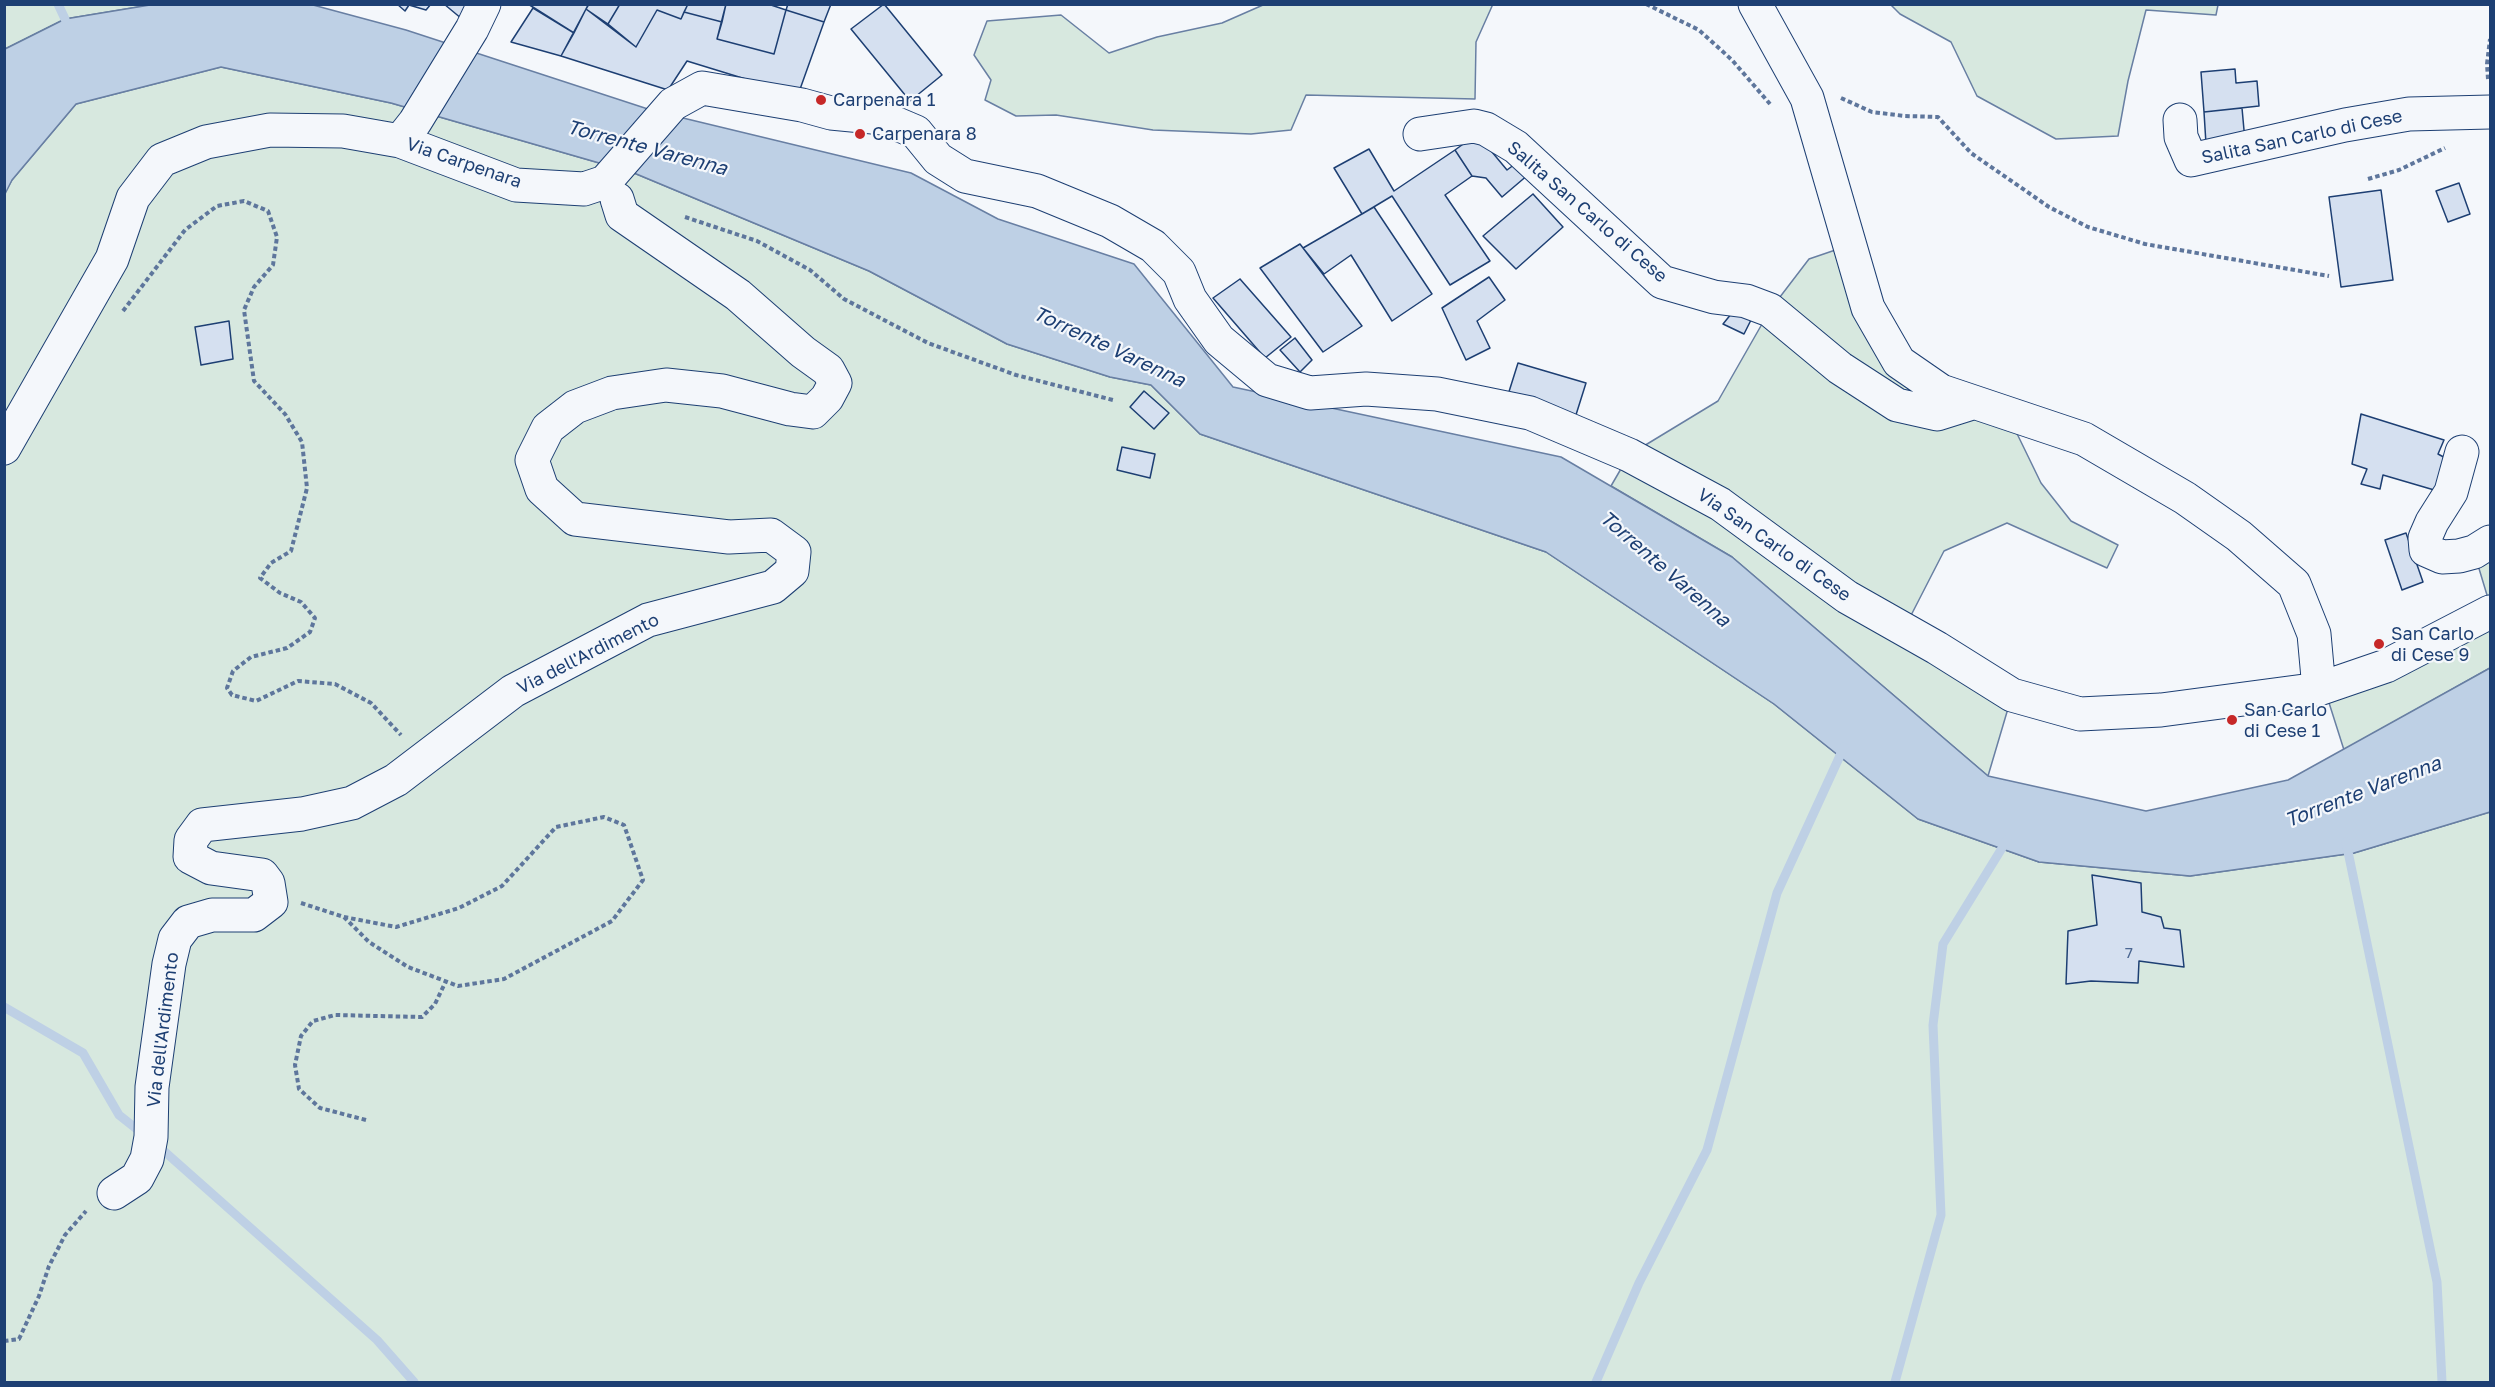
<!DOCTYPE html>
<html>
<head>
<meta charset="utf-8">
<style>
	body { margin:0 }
	#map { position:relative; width:2495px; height:1387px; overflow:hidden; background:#f4f7fb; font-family:"Golos Text",sans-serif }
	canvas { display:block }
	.frame { position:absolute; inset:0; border:6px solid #1d3f73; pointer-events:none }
</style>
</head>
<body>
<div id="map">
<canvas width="2495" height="1387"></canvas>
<div class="frame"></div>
</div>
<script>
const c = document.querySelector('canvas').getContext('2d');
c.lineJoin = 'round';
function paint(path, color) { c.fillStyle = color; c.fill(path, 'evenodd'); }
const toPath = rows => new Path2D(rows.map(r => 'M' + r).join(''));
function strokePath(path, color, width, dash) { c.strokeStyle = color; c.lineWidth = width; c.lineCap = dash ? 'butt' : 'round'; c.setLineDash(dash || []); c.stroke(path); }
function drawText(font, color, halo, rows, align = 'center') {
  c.font = font + ' "Golos Text",sans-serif'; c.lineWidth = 4.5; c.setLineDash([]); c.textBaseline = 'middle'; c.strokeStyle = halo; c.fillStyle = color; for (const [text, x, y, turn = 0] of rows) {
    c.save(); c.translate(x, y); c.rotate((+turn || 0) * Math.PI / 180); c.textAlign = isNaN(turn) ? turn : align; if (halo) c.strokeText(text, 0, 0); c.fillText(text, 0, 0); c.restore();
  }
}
const green = toPath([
	[1493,4,1476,42,1475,99,1306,95,1291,130,1251,134,1153,130,1056,115,1016,116,985,100,991,80,974,55,987,21,1061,15,1109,53,1157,37,1222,23,1263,5,1493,4],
	[5,5,150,5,65,19,5,49,5,5],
	[1891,5,2218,5,2216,15,2146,10,2128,81,2118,136,2056,139,1977,96,1951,42,1900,14,1891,5],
	[221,67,391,103,634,173,869,271,1007,344,1110,377,1151,385,1200,434,1546,552,1774,704,1918,819,2039,862,2190,876,2354,853,2490,812,2490,1382,5,1382,4,194,12,180,76,104,221,67],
	[1850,245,1899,362,2006,411,2041,483,2071,521,2118,545,2107,568,2007,523,1944,551,1904,629,2012,695,1988,776,1732,557,1611,486,1629,455,1718,401,1770,310,1809,259,1850,245],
	[2490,542,2490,605,2474,552,2490,542],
	[2490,612,2490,668,2344,750,2324,687,2490,612]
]);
const water = toPath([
	[150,5,313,5,406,30,654,111,911,173,998,219,1134,264,1233,387,1561,457,1732,557,1988,776,2146,811,2288,780,2490,668,2490,812,2354,853,2190,876,2039,862,1918,819,1774,704,1546,552,1200,434,1151,385,1110,377,1007,344,869,271,634,173,391,103,221,67,76,104,12,180,5,194,5,49,65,19,150,5]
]);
const stream = toPath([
	[58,4,65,19],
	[2346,842,2437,1282,2442,1382],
	[4,1007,83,1053,119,1115,143,1134],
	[156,1144,377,1340,414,1382],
	[1596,1382,1639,1283,1707,1150,1777,893,1844,747],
	[1895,1382,1941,1215,1933,1025,1943,944,2007,840]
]);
const building = toPath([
	[397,4,431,4,426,10,409,5,405,11,397,4],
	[444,4,474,4,462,19,444,4],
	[528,4,588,4,588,5,574,33,528,4],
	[620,4,688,4,681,19,657,10,636,47,608,24,620,4],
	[620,4,608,24,586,9,589,4,620,4],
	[688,4,726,4,722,22,684,12,688,4],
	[726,4,768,4,786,10,774,54,717,39,726,4],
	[788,4,831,4,824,22,786,10,788,4],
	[884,4,942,75,910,101,851,29,884,4],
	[533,8,574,33,561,56,511,42,533,8],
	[586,9,636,47,657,10,681,19,684,12,722,22,717,39,774,54,786,10,824,22,799,92,765,85,687,61,668,90,561,56,586,9],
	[2235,69,2236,83,2257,81,2259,106,2204,112,2201,72,2235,69],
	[2242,108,2245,141,2206,144,2204,112,2242,108],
	[1477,134,1507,170,1519,161,1529,174,1502,197,1486,178,1472,176,1455,150,1477,134],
	[1369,149,1394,191,1455,150,1472,176,1445,195,1490,261,1450,285,1392,196,1362,214,1334,168,1369,149],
	[2459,183,2470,214,2448,222,2436,191,2459,183],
	[2381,190,2393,280,2341,287,2329,197,2381,190],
	[1533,194,1563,227,1516,269,1483,236,1533,194],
	[1374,207,1432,294,1392,321,1351,255,1324,274,1303,248,1374,207],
	[1300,244,1362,326,1323,352,1260,268,1300,244],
	[1489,277,1505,300,1477,321,1490,348,1466,360,1442,308,1489,277],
	[1240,279,1291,337,1265,358,1213,298,1240,279],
	[1736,308,1753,316,1744,334,1723,324,1736,308],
	[229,321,233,359,201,365,195,327,229,321],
	[1295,338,1312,360,1300,372,1280,350,1295,338],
	[1518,363,1586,383,1575,418,1507,398,1518,363],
	[1144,391,1169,413,1154,429,1130,407,1144,391],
	[2361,414,2444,440,2438,454,2451,461,2441,492,2383,475,2380,489,2361,484,2367,469,2352,464,2361,414],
	[1122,447,1155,454,1150,478,1117,470,1122,447],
	[2406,533,2423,582,2402,590,2385,540,2406,533],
	[2092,875,2141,883,2142,912,2161,917,2164,928,2180,930,2184,967,2139,961,2138,983,2091,981,2066,984,2068,931,2097,925,2092,875]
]);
const path = toPath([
	[1646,4,1699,30,1732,60,1770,104],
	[2488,79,2487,64,2490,39],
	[1841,98,1872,112,1905,116,1938,117,1971,153,2049,207,2088,227,2145,244,2329,276],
	[2368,179,2399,170,2445,148],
	[685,217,757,241,810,270,844,299,928,343,1016,375,1113,400],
	[123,311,185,230,217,206,244,201,268,211,277,237,273,265,254,287,244,310,254,381,285,414,302,442,307,488,291,551,271,563,260,578,280,593,301,602,315,618,310,632,287,648,251,657,233,671,227,688,232,695,256,701,298,681,335,684,371,703,401,735],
	[301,903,344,917,369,942,408,967,458,986,504,979,612,921,643,880,624,825,604,817,556,827,502,886,459,908,396,927,344,917],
	[366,1120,320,1108,299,1089,295,1065,301,1036,313,1021,335,1015,422,1017,435,1004,446,981],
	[4,1341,19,1339,39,1296,49,1266,65,1235,86,1211]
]);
const minor = toPath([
	[1755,4,1807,98,1868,308,1899,362,1941,391,2084,439,2185,498,2239,536,2294,584,2314,634,2319,689],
	[2180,120,2181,137,2191,160,2345,125,2409,114,2490,112],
	[1420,134,1474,126,1486,129,1516,147,1662,282,1714,297,1746,301,1770,310,1840,368,1897,405,1937,414,1972,403],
	[400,141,415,122,472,29,484,4],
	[4,448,112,259,133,198,162,160,206,142,270,130,343,131,400,141,516,185,584,189,605,182,673,104,702,88,802,105,831,113,883,118,916,132,938,159,965,176,1037,191,1110,221,1153,246,1179,272,1190,299,1219,340,1267,380,1310,393,1366,389,1437,394,1530,413,1629,455,1720,504,1847,597,1937,648,2012,695,2080,714,2161,710,2319,689,2386,666,2490,612],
	[2462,452,2451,492,2432,522,2425,538,2426,550,2442,557,2459,556,2474,552,2490,542],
	[114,1193,137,1178,147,1159,151,1137,152,1087,169,964,175,939,188,922,212,915,254,915,271,902,268,883,262,875,211,868,190,857,191,840,202,825,302,814,352,803,396,780,513,691,648,620,773,587,792,571,794,552,771,535,729,537,575,519,542,489,532,460,548,428,575,407,612,393,666,385,722,391,790,409,813,412,827,398,835,383,828,370,803,352,738,295,622,215,617,199]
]);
const markers = [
	[821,100,6,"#c62828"],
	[860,134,6,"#c62828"],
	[2379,644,6,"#c62828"],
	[2232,720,6,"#c62828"]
];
const numberNames = [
	["7",2129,953]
];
const poiNames = [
	["Carpenara 1",833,100],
	["Carpenara 8",872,134],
	["San Carlo",2391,634],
	["di Cese 9",2391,655],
	["San Carlo",2244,710],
	["di Cese 1",2244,731]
];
const streetNames = [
	["Salita San Carlo di Cese",2302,137,-12],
	["Via Carpenara",464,163,19],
	["Salita San Carlo di Cese",1587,212,41],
	["Via San Carlo di Cese",1774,545,35],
	["Via dell'Ardimento",588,654,-27],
	["Via dell'Ardimento",163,1030,-83]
];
const waterNames = [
	["Torrente Varenna",647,148,15],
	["Torrente Varenna",1109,347,25],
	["Torrente Varenna",1665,569,41],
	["Torrente Varenna",2363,792,-21]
];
paint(green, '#d7e8df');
strokePath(green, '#687fa3', 1.5);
paint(water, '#bed0e5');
strokePath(water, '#687fa3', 1.5);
strokePath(stream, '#bed0e5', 9);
paint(building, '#d5e0f0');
strokePath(building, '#1d3f73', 1.5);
strokePath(minor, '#1d3f73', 35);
strokePath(path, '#5e769c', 4, [4.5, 3]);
strokePath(minor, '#f4f7fb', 33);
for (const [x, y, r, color] of markers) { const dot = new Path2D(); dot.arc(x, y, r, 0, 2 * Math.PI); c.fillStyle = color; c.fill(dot); strokePath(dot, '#f4f7fb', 2); }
drawText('15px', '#4b6792', null, numberNames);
drawText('18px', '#1d3f73', '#f4f7fb', poiNames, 'left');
drawText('18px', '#1d3f73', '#f4f7fb', streetNames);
drawText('italic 20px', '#1d3f73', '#f4f7fb', waterNames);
</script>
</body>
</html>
